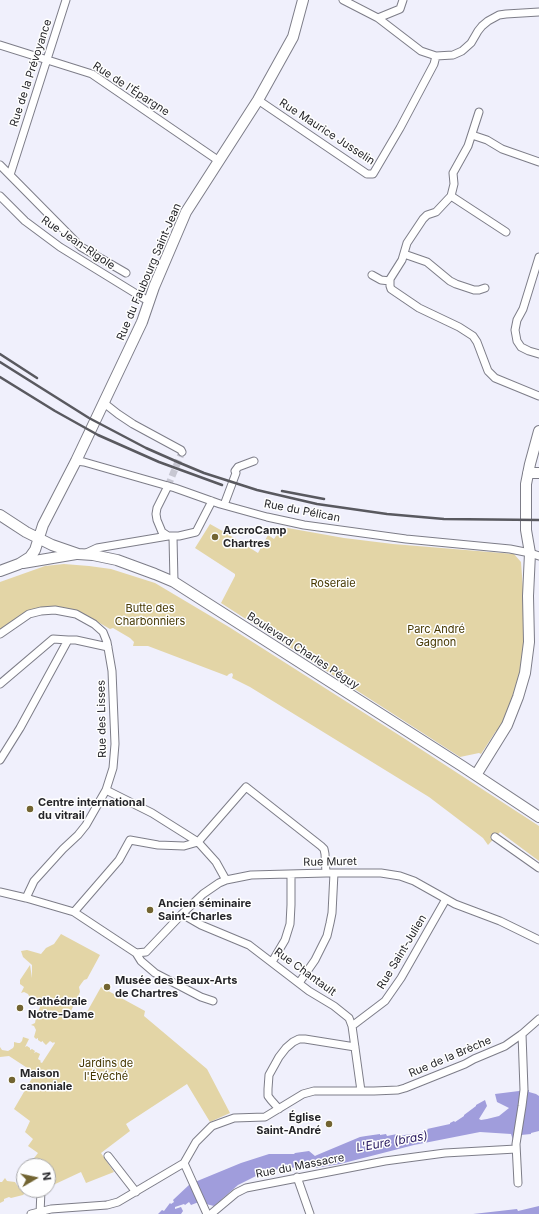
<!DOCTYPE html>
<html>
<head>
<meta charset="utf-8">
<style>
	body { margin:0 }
	#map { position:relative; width:539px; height:1214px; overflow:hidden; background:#f0f0fc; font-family:Inter,sans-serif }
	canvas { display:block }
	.north { position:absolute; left:16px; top:1158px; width:40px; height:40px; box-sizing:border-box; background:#fefefe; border:1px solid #a7a7a9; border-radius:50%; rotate:81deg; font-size:11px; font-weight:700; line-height:16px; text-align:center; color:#252529 }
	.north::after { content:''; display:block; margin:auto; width:14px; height:18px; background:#726431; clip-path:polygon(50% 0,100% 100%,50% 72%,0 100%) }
</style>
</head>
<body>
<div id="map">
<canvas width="539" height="1214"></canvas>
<div class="north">N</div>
</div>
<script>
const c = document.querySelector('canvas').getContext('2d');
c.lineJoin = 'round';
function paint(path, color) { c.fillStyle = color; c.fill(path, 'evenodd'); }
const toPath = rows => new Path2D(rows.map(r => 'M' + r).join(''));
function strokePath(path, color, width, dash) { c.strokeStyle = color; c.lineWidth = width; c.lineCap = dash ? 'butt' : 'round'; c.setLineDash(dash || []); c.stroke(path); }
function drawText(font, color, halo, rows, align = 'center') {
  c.font = font + ' Inter,sans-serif'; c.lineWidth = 3; c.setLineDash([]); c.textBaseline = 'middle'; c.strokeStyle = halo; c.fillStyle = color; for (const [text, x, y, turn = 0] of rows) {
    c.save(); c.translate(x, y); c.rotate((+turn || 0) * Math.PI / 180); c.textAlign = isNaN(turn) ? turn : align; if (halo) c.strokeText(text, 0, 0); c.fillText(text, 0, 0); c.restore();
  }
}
const green = toPath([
	[210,524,226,533,258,553,268,535,274,539,282,527,344,538,393,544,514,554,521,562,525,617,525,637,520,678,510,711,498,732,496,731,481,754,479,753,460,757,221,603,235,576,235,574,195,548],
	[64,564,89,566,111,569,155,583,229,627,402,737,539,826,539,861,500,832,488,845,483,838,429,797,250,687,232,678,233,675,232,673,229,674,227,676,148,646,133,646,134,642,130,638,113,628,110,629,84,614,67,608,58,607,47,608,0,633,0,582,45,566],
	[61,934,100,955,87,979,84,980,81,984,79,987,80,992,70,1013,83,1019,101,987,145,1011,144,1016,207,1069,230,1113,210,1122,187,1084,126,1124,130,1131,101,1153,114,1172,86,1183,81,1172,51,1186,48,1179,48,1166,28,1166,38,1153,28,1146,33,1139,25,1132,30,1121,14,1109,35,1073,9,1056,0,1057,0,1047,2,1050,8,1051,13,1048,14,1046,14,1042,18,1043,20,1043,22,1041,23,1037,29,1039,25,1047,27,1046,30,1048,30,1050,32,1049,35,1051,34,1053,36,1052,40,1054,38,1059,41,1061,40,1062,42,1063,55,1043,54,1042,53,1043,50,1041,46,1045,43,1042,43,1041,41,1042,38,1040,38,1038,36,1039,34,1037,36,1030,34,1026,31,1025,35,1023,36,1018,32,1015,38,1012,40,1007,38,1003,35,1000,29,1000,29,996,28,994,24,992,21,993,24,987,20,984,20,980,30,965,32,978,32,965,23,957,21,951,27,950,41,954,46,948,54,944],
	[5,1178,7,1181,15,1182,19,1188,22,1189,25,1193,23,1195,11,1198,9,1197,4,1199,4,1201,0,1203,0,1182,2,1182]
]);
const water = toPath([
	[527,1090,529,1090,529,1092,536,1094,539,1096,539,1131,531,1133,531,1134,521,1135,514,1140,513,1140,511,1134,480,1132,414,1145,340,1164,315,1168,299,1167,271,1170,264,1172,238,1185,214,1206,206,1204,204,1200,191,1205,189,1202,185,1205,184,1204,175,1207,175,1209,181,1207,183,1211,181,1214,158,1214,162,1210,164,1211,170,1203,171,1204,174,1202,173,1200,190,1184,241,1163,269,1154,294,1154,295,1153,309,1151,315,1156,317,1155,360,1137,366,1136,380,1134,380,1135,386,1134,387,1136,397,1134,398,1136,425,1132,425,1131,428,1130,427,1129,450,1124,450,1123,454,1121,455,1122,464,1116,464,1115,476,1106,476,1105,485,1100,487,1106,479,1119,481,1120,487,1119,499,1116,509,1108,497,1102,495,1094],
	[539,1206,539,1214,473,1214,517,1209,518,1211]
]);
const streetTunnel = toPath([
	[168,486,182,452]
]);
const street = toPath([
	[343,0,378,18,421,51,436,56,453,55,462,51,471,43,478,31,482,26,488,21,499,15,506,14,539,12],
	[378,18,400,9,403,0],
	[0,45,92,74,219,161],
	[258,100,367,174,373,174,400,128,434,64,436,56],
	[479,112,468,146,453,173,454,184,451,196,436,212,427,215,423,219,407,243,402,260,390,279,390,286,391,289,419,308,459,327,473,336,477,342,488,371,495,378,539,396],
	[472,135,487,140,502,149,539,162],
	[0,165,81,247,126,273],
	[10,175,66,0],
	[0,196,25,221,60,247,143,298,150,301],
	[451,196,506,232],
	[404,254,427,262,450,281,456,284,474,290,479,290,485,288],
	[539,257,523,309,517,320,515,330,517,341,521,347,529,351,539,354],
	[372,275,381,280,390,281],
	[104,403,118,414,133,424,181,450,182,452],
	[76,461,84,462,175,488,220,504,267,517,304,525,406,539,510,549,530,553,539,556],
	[168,486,157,508,156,514,157,520,162,532,168,536,179,536,196,532,212,501],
	[224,505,236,473,235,471,238,467,254,461],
	[173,537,174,582],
	[84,554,97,548,168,536],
	[0,634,29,614,41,611,55,610,76,614,94,624,103,632,107,642,112,671,115,744,113,768,106,790,86,825,78,835,63,849,34,881,26,898],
	[0,684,53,639,68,640],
	[0,760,20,728,68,640,76,640,108,647],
	[106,790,152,813,198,842,216,862,226,880],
	[495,837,539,868],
	[0,892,26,898,74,912,136,953,141,961,155,973,201,997,213,1001],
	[74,912,119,860,130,840,158,845,184,846,198,842,246,787,321,846,324,849,325,854,326,873],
	[182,914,201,925,249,945,309,991,334,1006,349,1018,352,1026,361,1091],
	[136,953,146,952,182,914,203,894,219,883,226,880,251,875,326,873,381,873,400,876,414,881,455,904,500,921,539,940],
	[272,962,285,940,290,924,291,905,291,874],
	[299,983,315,960,327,936,330,923,332,913,334,873],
	[352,1026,385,1001,401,978,446,899],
	[279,1109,271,1100,268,1096,268,1089,269,1075,279,1057,286,1048,293,1042,299,1039,305,1039,355,1047],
	[108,1156,136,1192],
	[184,1163,207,1214],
	[297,1177,310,1214],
	[518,1183,516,1144,522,1106,524,1090,522,1034],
	[31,1214,51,1209,107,1205,118,1202,184,1163,196,1142,212,1126,234,1118,265,1117,303,1094,314,1091,374,1091,398,1090,405,1088,465,1064,474,1059,505,1046,522,1034,539,1019],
	[40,1214,41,1190],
	[211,1214,236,1193,246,1188,385,1161,445,1153,516,1149]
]);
const secondary = toPath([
	[528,473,539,473],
	[0,515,26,532,52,545,78,554,93,555,117,560,155,574,174,582,462,766,539,817],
	[23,563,76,554],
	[0,571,19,564,30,557,35,550,43,525,76,461,142,322,154,287,186,212,258,100,293,37,303,0],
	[476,775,507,725,518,697,525,673,529,642,528,596,530,553,526,530,526,484,530,464,539,431]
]);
const rail = toPath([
	[0,354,37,378],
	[0,362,89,418,146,448,180,463,204,473,257,490,317,504,387,514,444,519,539,520],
	[0,377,55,411,98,435,159,462,222,485],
	[282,491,324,499]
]);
const markers = [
	[215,537,4,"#726431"],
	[30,809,4,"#726431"],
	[150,910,4,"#726431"],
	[107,987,4,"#726431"],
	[20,1008,4,"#726431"],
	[12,1080,4,"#726431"],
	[329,1124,4,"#726431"]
];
const streetNames = [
	["Rue de la Prévoyance",31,73,-72],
	["Rue de l'Épargne",131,89,33],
	["Rue Maurice Jusselin",327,132,33],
	["Rue Jean-Rigole",78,243,34],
	["Rue du Faubourg Saint-Jean",149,272,-67],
	["Rue du Pélican",302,511,11],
	["Boulevard Charles Péguy",303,651,33],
	["Rue des Lisses",102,719,-91],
	["Rue Muret",330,862,-1],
	["Rue Saint-Julien",402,952,-59],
	["Rue Chantault",305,972,36],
	["Rue de la Brèche",450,1057,-23],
	["Rue du Massacre",300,1166,-11]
];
const poiNames = [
	["AccroCamp",223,531],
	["Chartres",223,544],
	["Centre international",38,803],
	["du vitrail",38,816],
	["Ancien séminaire",158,904],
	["Saint-Charles",158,917],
	["Musée des Beaux-Arts",115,981],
	["de Chartres",115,994],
	["Cathédrale",28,1002],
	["Notre-Dame",28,1015],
	["Maison",20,1074],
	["canoniale",20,1087],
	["Église",321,1118,"right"],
	["Saint-André",321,1131,"right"]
];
const parkNames = [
	["Roseraie",333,584],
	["Butte des",150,609],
	["Charbonniers",150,622],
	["Parc André",436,630],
	["Gagnon",436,643],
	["Jardins de",106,1064],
	["l'Évéché",106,1077]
];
const waterNames = [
	["L'Eure (bras)",392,1142,-10]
];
paint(green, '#e3d5a6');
paint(water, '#a09ddc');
strokePath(streetTunnel, '#c7c7d2', 7, [7, 3.5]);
strokePath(street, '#7d7d88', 9);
strokePath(secondary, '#7d7d88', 12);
strokePath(street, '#fff', 7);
strokePath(secondary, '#fff', 10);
strokePath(rail, '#59595f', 2.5);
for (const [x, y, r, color] of markers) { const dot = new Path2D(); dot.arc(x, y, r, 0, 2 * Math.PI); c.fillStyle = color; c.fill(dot); strokePath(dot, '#fefefe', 1.5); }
drawText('11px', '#252529', '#fefefe', streetNames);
drawText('bold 11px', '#252529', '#fefefe', poiNames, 'left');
drawText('11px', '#453700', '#fefefe', parkNames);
drawText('italic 12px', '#281961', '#fefefe', waterNames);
</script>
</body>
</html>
